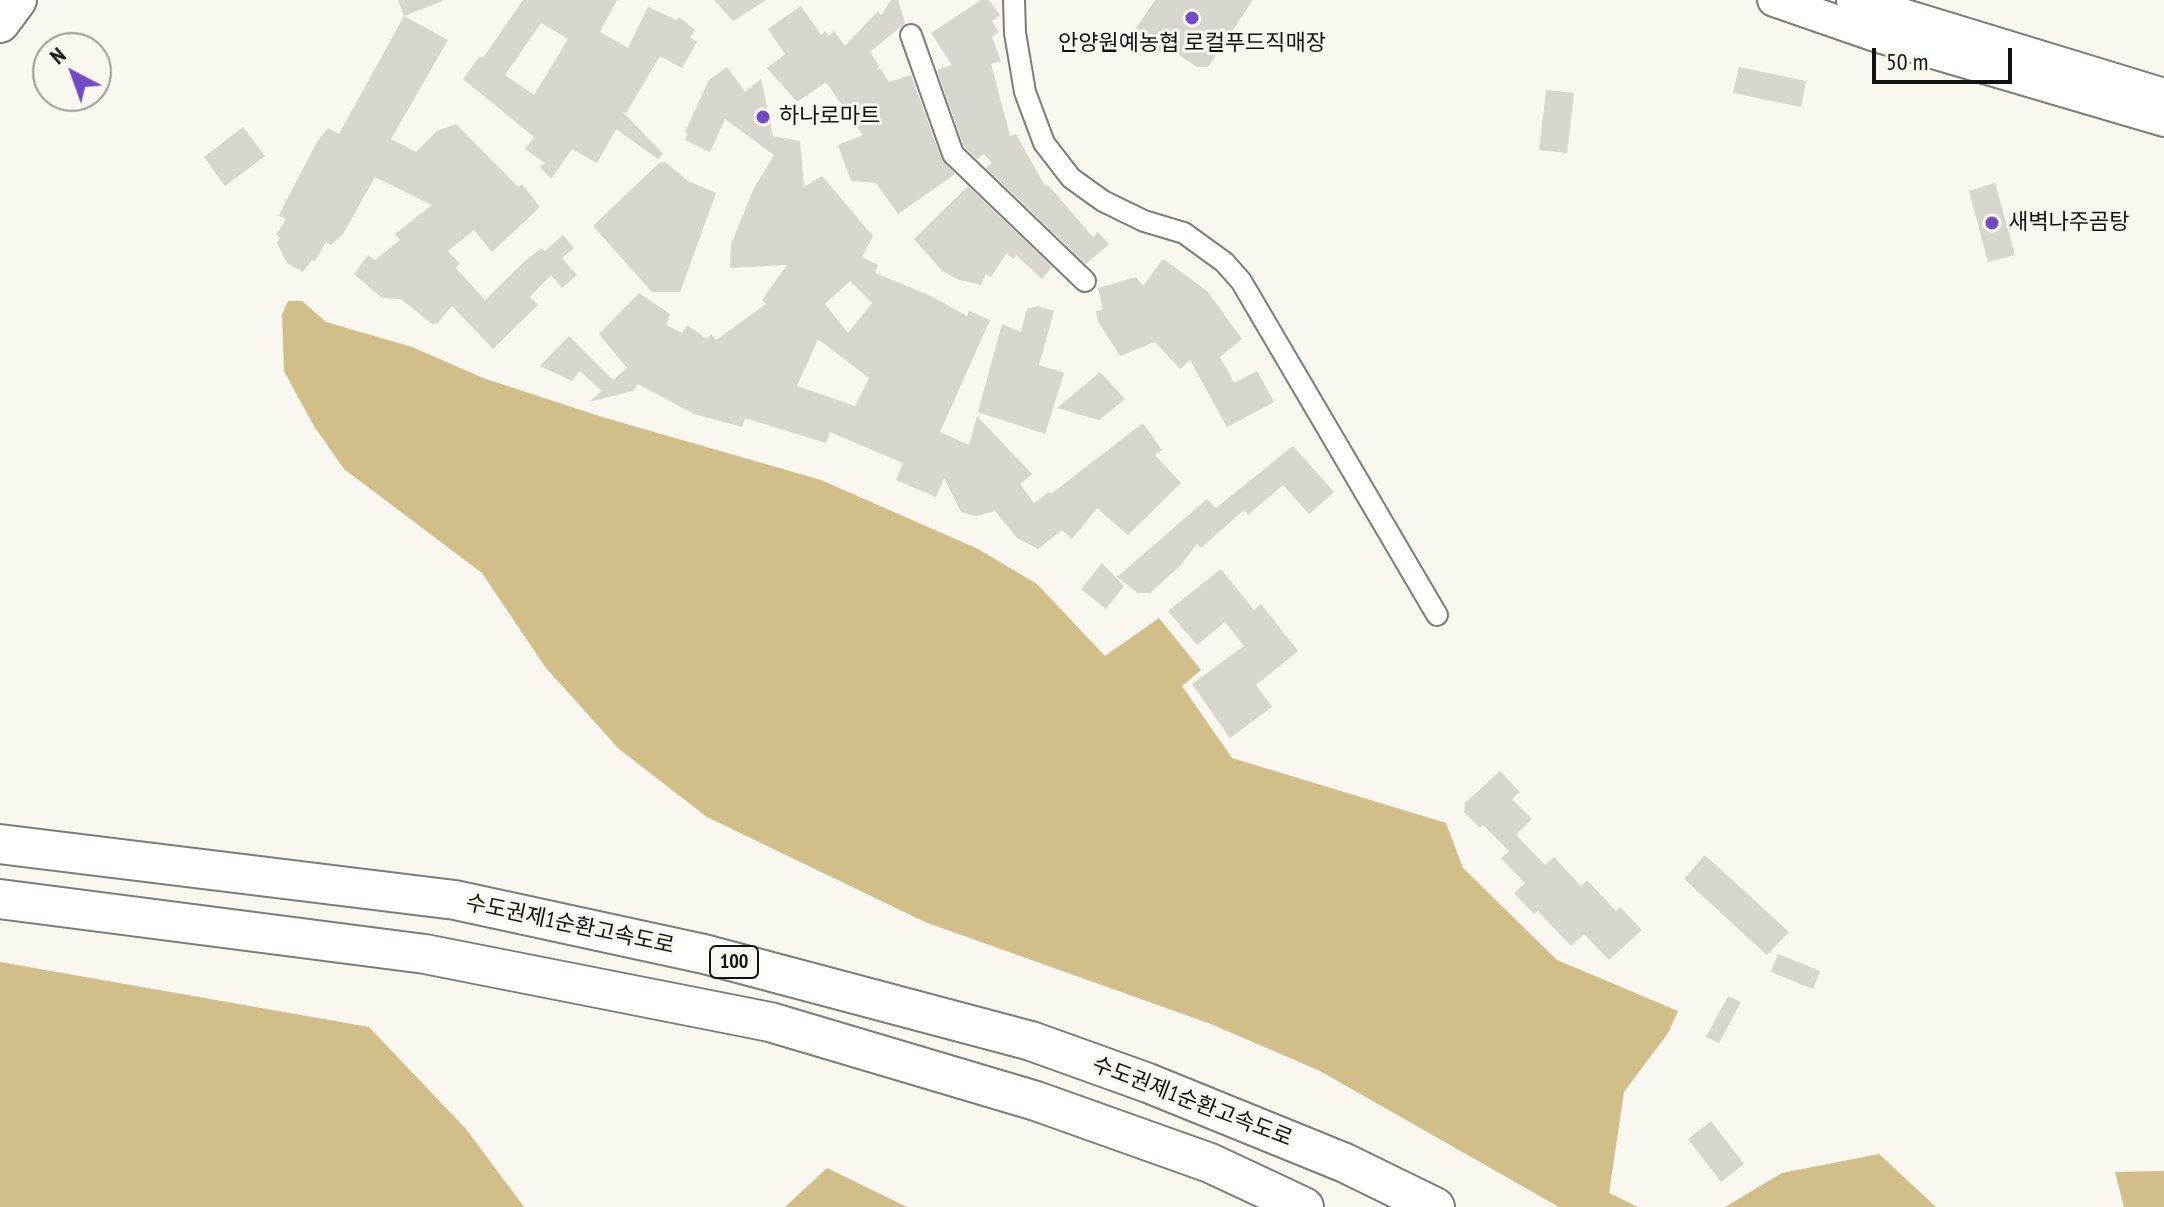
<!DOCTYPE html>
<html>
<head>
<meta charset="utf-8">
<style>
	body { margin:0 }
	#map { position:relative; width:2164px; height:1207px; overflow:hidden; background:#f9f7f0; font-family:"PT Sans Narrow",sans-serif }
	canvas { display:block }
	.north { position:absolute; left:32px; top:32px; width:80px; height:80px; box-sizing:border-box; background:#f9f7f0; border:2px solid #9d9b96; border-radius:50%; rotate:319deg; font-size:22px; font-weight:700; line-height:32px; text-align:center; color:#131210 }
	.north::after { content:''; display:block; margin:auto; width:28px; height:36px; background:#724bc4; clip-path:polygon(50% 0,100% 100%,50% 72%,0 100%) }
	.scale { position:absolute; left:1872px; top:48px; width:140px; height:36px; box-sizing:border-box; border:4px solid #131210; border-top:0; padding-left:10px; font-size:24px; line-height:28px; white-space:nowrap; color:#131210; -webkit-text-stroke:6px #f9f7f0; paint-order:stroke }
</style>
</head>
<body>
<div id="map">
<canvas width="2164" height="1207"></canvas>
<div class="north">N</div>
<div class="scale">50 m</div>
</div>
<script>
const c = document.querySelector('canvas').getContext('2d');
c.lineJoin = 'round';
function paint(path, color) { c.fillStyle = color; c.fill(path, 'evenodd'); }
const toPath = rows => new Path2D(rows.map(r => 'M' + r).join(''));
function strokePath(path, color, width, dash) { c.strokeStyle = color; c.lineWidth = width; c.lineCap = dash ? 'butt' : 'round'; c.setLineDash(dash || []); c.stroke(path); }
function drawText(font, color, halo, rows, align = 'center') {
  c.font = font + ' "PT Sans Narrow","Noto Sans KR",sans-serif'; c.lineWidth = 6; c.setLineDash([]); c.textBaseline = 'middle'; c.strokeStyle = halo; c.fillStyle = color; for (const [text, x, y, turn = 0] of rows) {
    c.save(); c.translate(x, y); c.rotate((+turn || 0) * Math.PI / 180); c.textAlign = isNaN(turn) ? turn : align; if (halo) c.strokeText(text, 0, 0); c.fillText(text, 0, 0); c.restore();
  }
}
const forest = toPath([
	[288,301,302,301,326,322,412,347,483,378,602,417,821,480,978,549,1037,584,1105,656,1159,618,1201,670,1182,686,1232,758,1446,823,1463,868,1557,960,1678,1011,1668,1033,1624,1092,1609,1193,1638,1207,1559,1207,1320,1071,1211,1024,925,922,707,817,619,749,546,668,482,573,344,469,314,426,284,371,282,315],
	[0,962,369,1027,466,1129,524,1207,0,1207],
	[1879,1154,1936,1207,1725,1207,1782,1173],
	[827,1168,907,1207,785,1207],
	[2164,1171,2164,1207,2124,1207,2115,1172]
]);
const building = toPath([
	[398,0,442,0,443,1,404,16],
	[523,0,617,0,600,32,628,48,648,7,677,20,679,17,695,30,690,37,697,42,682,68,660,56,626,113,623,112,663,154,658,159,616,129,597,163,572,149,551,179,540,167,545,163,525,149,534,137,463,79,480,56,483,58],
	[541,23,568,39,534,95,505,75],
	[714,0,766,0,733,21],
	[891,0,898,0,905,23,870,52,879,66,876,71,880,68,889,82,911,75,941,158,955,174,898,214,876,183,851,181,838,145,863,135,826,82,797,102,767,68,785,54,768,29,801,6,821,35,825,31,829,36,834,31,845,46,878,11,881,15],
	[981,0,989,0,1000,15,992,21,999,32,992,37,1001,61,991,64,1010,136,1016,134,1045,186,1048,185,1093,237,1098,232,1109,244,1086,264,986,168,992,163,984,154,977,159,964,147,937,70,952,65,931,33],
	[1155,0,1253,0,1208,67,1197,67,1167,47,1161,52,1148,49,1130,37],
	[404,16,448,40,391,139,416,152,437,131,456,124,518,187,522,184,540,207,492,252,474,230,448,251,460,264,456,268,485,300,527,259,542,248,545,251,563,235,574,248,562,258,577,275,562,288,551,275,530,297,538,305,493,349,452,306,438,323,432,324,401,299,382,298,354,274,368,255,375,260,400,240,395,234,432,205,375,177,343,234,331,245,326,242,315,261,312,260,303,272,287,263,277,243,280,238,276,235,286,219,279,216,284,205,317,142,328,128,339,134],
	[727,67,745,92,761,79,773,136,800,141,804,187,822,176,873,236,862,257,878,265,875,273,929,295,967,316,969,311,990,320,940,432,969,445,977,416,1032,474,1020,484,1034,503,1049,492,1051,494,1143,423,1162,450,1155,455,1181,483,1128,535,1097,508,1072,539,1062,530,1038,549,1017,538,995,511,976,516,961,512,944,478,936,497,896,480,903,463,830,432,826,443,745,418,742,427,694,414,638,384,633,391,589,402,602,391,580,371,572,381,540,366,569,336,613,380,627,368,599,334,639,293,670,314,666,325,682,333,687,325,707,339,711,334,716,340,766,304,762,300,787,265,730,268,731,245,754,188,774,155,725,119,710,152,685,140,688,134,685,132,709,80],
	[850,281,872,303,848,333,825,304],
	[818,339,869,378,855,406,797,386],
	[1739,67,1806,81,1801,107,1733,93],
	[1546,90,1574,93,1567,153,1539,150],
	[243,127,265,156,225,186,204,157],
	[665,162,688,181,716,193,680,292,652,292,593,226,659,163],
	[1995,183,2015,255,1988,262,1969,191],
	[968,186,1052,267,1042,279,1016,255,1013,259,1007,253,991,277,986,274,981,285,959,280,942,271,914,239],
	[1163,259,1207,291,1242,339,1220,357,1234,383,1257,371,1274,402,1227,427,1190,360,1180,369,1155,342,1120,356,1098,322,1096,311,1103,310,1098,288,1136,277,1143,286],
	[1037,306,1054,311,1039,365,1064,373,1045,434,978,412,1002,324,1021,332,1027,309],
	[1100,372,1125,399,1099,420,1057,408],
	[1293,446,1334,492,1309,514,1283,485,1248,515,1244,510,1201,548,1197,544,1179,567,1150,593,1138,593,1117,577,1207,499,1216,508],
	[1102,563,1124,586,1106,609,1081,589],
	[1221,569,1254,610,1261,604,1298,651,1256,685,1272,707,1230,738,1192,684,1244,646,1225,622,1197,645,1168,611],
	[1500,771,1520,792,1512,799,1532,819,1516,835,1545,865,1554,857,1581,886,1587,880,1616,911,1620,907,1642,930,1609,960,1584,934,1571,946,1538,911,1534,914,1514,893,1525,883,1501,858,1509,851,1483,825,1480,828,1464,812,1465,803],
	[1705,855,1789,932,1767,955,1684,879],
	[1778,954,1820,971,1813,989,1771,972],
	[1728,996,1741,1002,1719,1043,1706,1037],
	[1711,1121,1744,1164,1721,1182,1688,1139]
]);
const street = toPath([
	[1014,0,1015,33,1025,92,1044,143,1071,178,1103,201,1144,221,1184,233,1224,262,1241,281,1437,615],
	[911,35,953,154,1085,281]
]);
const primary = toPath([
	[1774,0,1875,35,2164,120],
	[1853,0,2164,95]
]);
const highway = toPath([
	[0,23,17,0],
	[0,844,455,900,704,954,1031,1041,1148,1083,1345,1163,1435,1207],
	[0,899,425,954,770,1022,1036,1101,1210,1163,1304,1207]
]);
const markers = [
	[1192,18,8,"#724bc4"],
	[763,117,8,"#724bc4"],
	[1992,223,8,"#724bc4"]
];
const shields = [
	[734,962,48]
];
const shieldNames = [
	["100",734,962]
];
const poiNames = [
	["안양원예농협 로컬푸드직매장",1192,44,"center"],
	["하나로마트",779,117],
	["새벽나주곰탕",2008,223]
];
const streetNames = [
	["수도권제1순환고속도로",570,925,12],
	["수도권제1순환고속도로",1192,1102,21]
];
paint(forest, '#d2be88');
paint(building, '#d7d5ce');
strokePath(street, '#7e7c76', 24);
strokePath(primary, '#7e7c76', 36);
strokePath(highway, '#7e7c76', 42);
strokePath(street, '#fff', 20);
strokePath(primary, '#fff', 32);
strokePath(highway, '#fff', 38);
for (const [x, y, r, color] of markers) { const dot = new Path2D(); dot.arc(x, y, r, 0, 2 * Math.PI); c.fillStyle = color; c.fill(dot); strokePath(dot, '#f9f7f0', 3); }
for (const [x, y, w] of shields) { const box = new Path2D(); box.roundRect(x - w / 2, y - 16, w, 32, 6); c.fillStyle = '#f9f7f0'; c.fill(box); strokePath(box, '#131210', 2); }
drawText('bold 20px', '#131210', null, shieldNames);
drawText('22px', '#131210', '#f9f7f0', poiNames, 'left');
drawText('22px', '#131210', '#f9f7f0', streetNames);
</script>
</body>
</html>
